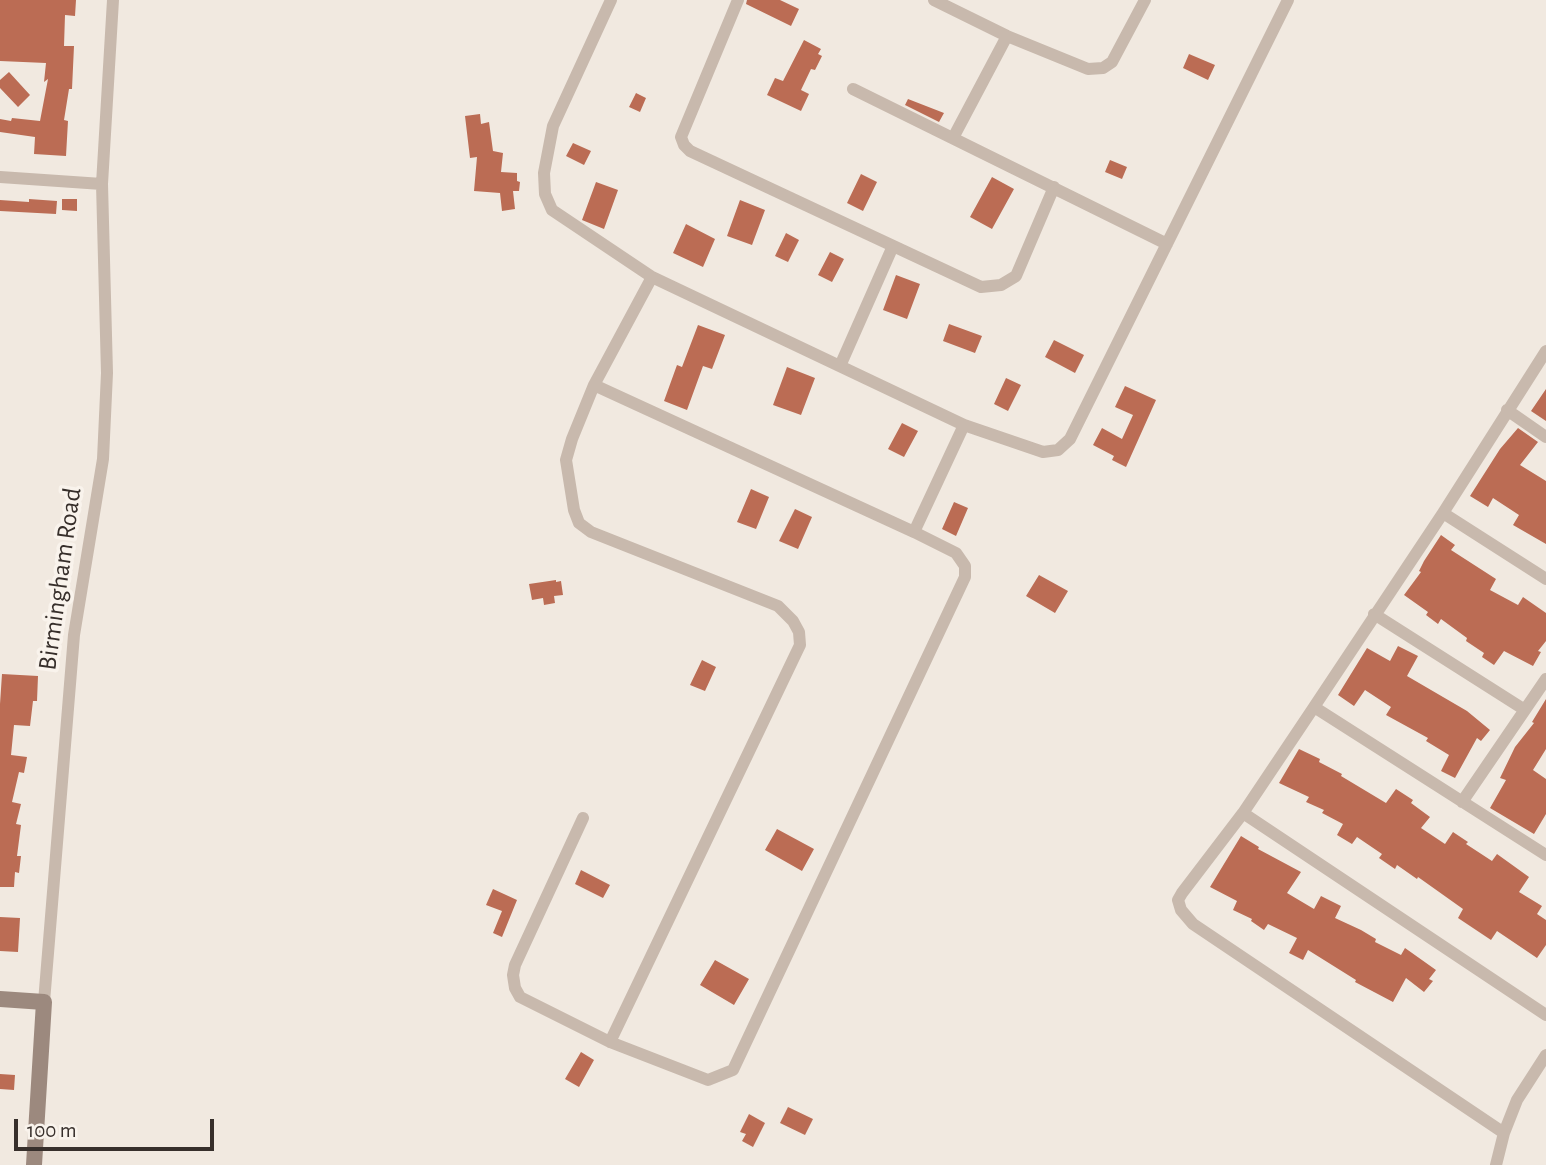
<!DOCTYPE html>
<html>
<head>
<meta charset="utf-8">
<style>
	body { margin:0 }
	#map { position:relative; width:1546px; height:1165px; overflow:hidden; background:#f1e9e0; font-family:"Alegreya Sans",sans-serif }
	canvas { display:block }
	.scale { position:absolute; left:14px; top:1119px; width:200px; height:32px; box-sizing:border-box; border:4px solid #372f2b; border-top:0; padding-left:9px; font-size:21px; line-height:24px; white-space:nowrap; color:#372f2b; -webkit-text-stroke:5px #f9f3ec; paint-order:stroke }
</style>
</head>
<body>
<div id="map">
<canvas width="1546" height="1165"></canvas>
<div class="scale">100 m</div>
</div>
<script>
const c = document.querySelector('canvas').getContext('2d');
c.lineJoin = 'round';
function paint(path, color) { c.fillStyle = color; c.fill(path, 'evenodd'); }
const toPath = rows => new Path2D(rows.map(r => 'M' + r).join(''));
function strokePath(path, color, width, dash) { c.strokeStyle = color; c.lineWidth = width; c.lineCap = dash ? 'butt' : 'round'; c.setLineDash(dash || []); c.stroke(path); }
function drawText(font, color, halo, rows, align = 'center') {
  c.font = font + ' "Alegreya Sans",sans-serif'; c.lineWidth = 7; c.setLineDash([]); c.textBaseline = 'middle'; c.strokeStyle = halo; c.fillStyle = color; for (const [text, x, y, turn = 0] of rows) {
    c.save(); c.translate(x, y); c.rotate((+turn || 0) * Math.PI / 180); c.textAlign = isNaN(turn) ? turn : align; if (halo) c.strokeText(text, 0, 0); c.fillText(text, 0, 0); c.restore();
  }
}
const building = toPath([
	[0,0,76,0,75,16,65,15,64,46,74,46,72,89,69,89,64,120,68,121,66,156,34,154,35,137,0,132,0,119,11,121,12,118,40,121,48,79,44,82,46,63,0,61],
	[747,0,780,0,799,9,791,26,746,4],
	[804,40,821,49,818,54,822,56,815,70,811,69,801,90,809,94,801,111,767,95,775,78,783,81],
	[1189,54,1215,65,1208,80,1183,68],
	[9,72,30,95,18,107,0,88,0,80],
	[636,93,646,98,640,112,629,107],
	[908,99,944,113,939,122,905,105],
	[480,114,481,124,489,122,493,151,503,153,501,172,517,173,517,181,520,182,519,191,513,191,515,209,502,211,500,193,474,191,477,157,470,158,465,116],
	[573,143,591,151,584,165,566,156],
	[1110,160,1127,167,1122,179,1105,172],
	[861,174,877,182,863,211,847,203],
	[992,177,1014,189,992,229,970,217],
	[596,182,618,190,604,229,582,220],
	[29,199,57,201,56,214,0,211,0,200,29,202],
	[62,199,77,199,77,211,62,210],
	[740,200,765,210,752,245,727,236],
	[686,224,715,239,703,267,673,253],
	[786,233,799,240,788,262,775,256],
	[830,252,844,259,832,282,818,275],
	[896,275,920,284,907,319,883,310],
	[949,324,982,336,975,353,943,341],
	[698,325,725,335,712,369,703,366,687,410,664,401,677,365,682,367],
	[1054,340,1084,355,1075,373,1045,357],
	[787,367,815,378,801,415,773,405],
	[1006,378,1021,385,1008,411,994,404],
	[1125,386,1156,400,1126,467,1112,460,1114,456,1093,445,1102,428,1122,439,1133,415,1115,407],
	[1546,389,1546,421,1531,411],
	[902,423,918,431,904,457,888,449],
	[1518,428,1538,442,1520,465,1546,481,1546,544,1513,525,1519,515,1493,498,1488,507,1470,496,1500,449],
	[751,489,769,497,756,529,737,522],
	[954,502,968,508,956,536,942,529],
	[795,509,812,517,798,549,779,541],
	[1441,535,1455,545,1451,550,1496,579,1490,590,1518,605,1523,597,1546,613,1546,641,1538,651,1541,652,1533,666,1504,651,1494,665,1482,657,1484,653,1466,641,1467,638,1441,619,1438,624,1426,615,1428,612,1404,595,1421,572,1419,571,1424,561],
	[1039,575,1068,591,1055,613,1026,596],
	[556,580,556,582,561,581,563,595,554,596,555,603,544,605,543,598,532,600,529,584],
	[1398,646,1418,656,1407,676,1467,711,1490,730,1481,741,1477,738,1455,778,1441,771,1449,755,1426,741,1428,738,1386,715,1391,707,1365,690,1354,706,1338,695,1367,648,1390,661],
	[702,660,716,667,705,691,690,685],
	[2,674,38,676,37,701,33,701,30,726,14,725,11,755,27,757,24,773,19,772,12,802,21,804,16,824,21,825,17,856,21,856,19,873,15,872,14,887,0,887,0,704],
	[1546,699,1546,749,1533,770,1546,779,1546,814,1534,834,1490,808,1506,780,1500,778,1515,747,1534,723,1532,722],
	[1299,749,1320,759,1319,762,1342,774,1341,776,1386,803,1396,789,1413,800,1411,803,1430,817,1421,828,1445,844,1453,832,1468,842,1466,844,1492,861,1497,854,1529,877,1519,892,1542,906,1537,914,1546,920,1546,945,1537,958,1497,931,1491,940,1458,918,1463,909,1418,877,1417,879,1397,865,1395,869,1379,858,1382,854,1357,837,1352,844,1337,835,1343,824,1322,813,1324,810,1306,802,1309,797,1279,783],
	[777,829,814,849,802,871,765,850],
	[1241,836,1259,847,1258,849,1301,872,1287,893,1314,909,1321,896,1341,906,1335,918,1361,930,1376,939,1375,942,1401,955,1405,948,1436,970,1429,979,1433,981,1424,992,1406,978,1393,1002,1355,982,1356,980,1308,950,1303,960,1289,953,1297,938,1268,924,1264,930,1251,921,1252,919,1233,910,1237,901,1210,887],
	[581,870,610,885,603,898,575,884],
	[493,889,517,900,502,937,493,933,502,911,486,905],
	[0,917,20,918,18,952,0,951],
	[715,960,749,979,734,1005,700,985],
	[581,1052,594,1060,579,1087,565,1079],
	[0,1074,15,1075,14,1090,0,1089],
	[788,1107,813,1119,805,1135,780,1123],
	[749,1114,765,1123,753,1147,742,1141,746,1134,740,1132]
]);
const street = toPath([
	[611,0,553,126,544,173,545,194,552,210,652,277,964,425,1043,452,1058,450,1070,439,1288,0],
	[738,0,681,137,684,145,690,151,981,287,1001,285,1016,276,1054,187],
	[934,0,1007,36,1088,69,1103,68,1112,62,1145,0],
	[853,89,1167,244],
	[953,138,1007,36],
	[0,177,102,184],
	[840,366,893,246],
	[1507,410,1546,437],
	[1443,513,1546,579],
	[914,532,964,425],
	[1374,614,1525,710],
	[1314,707,1546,855],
	[1462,802,1546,679],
	[1243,813,1546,1015],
	[583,818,515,965,513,975,515,988,520,997,610,1042,708,1080,733,1070,965,577,965,566,956,553,914,532,594,385],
	[44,1002,74,635,103,459,107,373,102,184,113,0],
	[610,1042,800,645,799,632,793,621,778,606,591,532,579,523,574,510,566,460,572,439,594,385,652,277],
	[1504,1133,1193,924,1181,910,1178,900,1182,893,1243,813,1314,707,1443,513,1546,351],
	[1496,1165,1504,1133,1517,1100,1546,1055]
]);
const secondary = toPath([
	[0,999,44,1002,34,1165]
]);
const streetNames = [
	["Birmingham Road",60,579,-82]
];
paint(building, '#bb6c54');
strokePath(street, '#c8b9ad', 12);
strokePath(secondary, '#9c897e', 16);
drawText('26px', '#372f2b', '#f9f3ec', streetNames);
</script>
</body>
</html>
